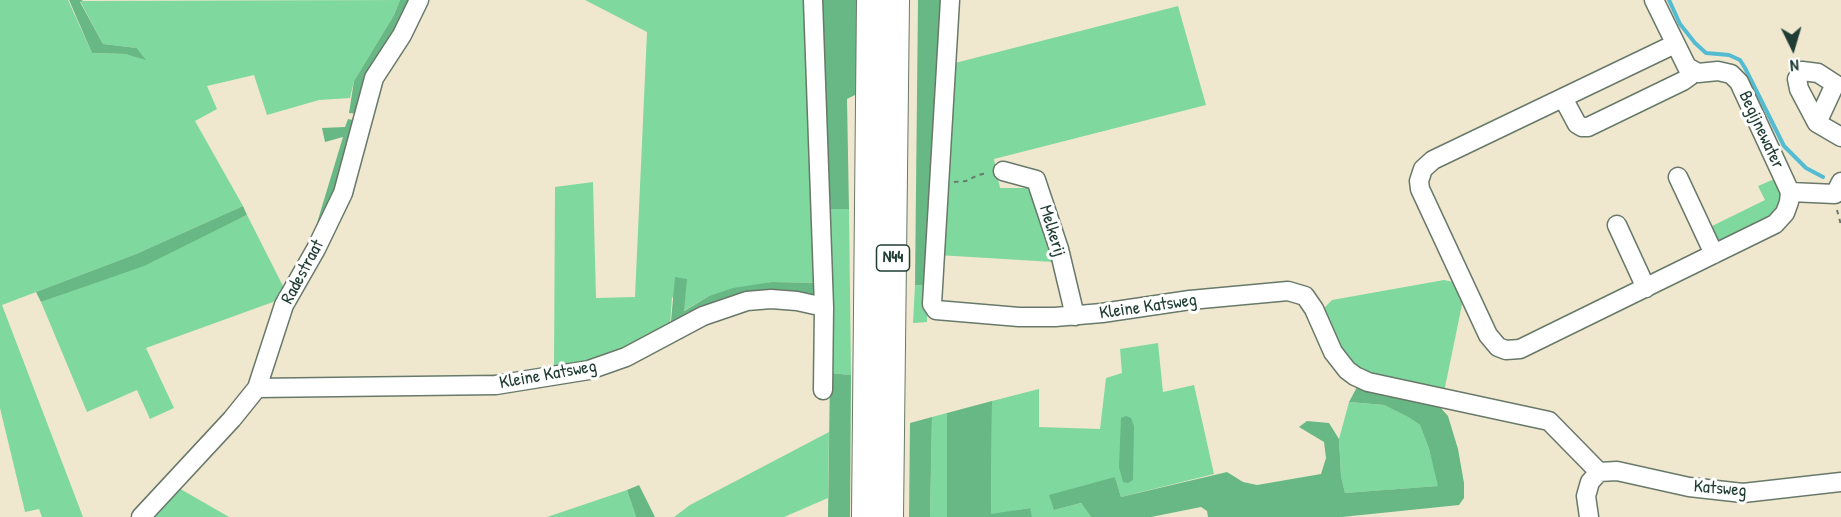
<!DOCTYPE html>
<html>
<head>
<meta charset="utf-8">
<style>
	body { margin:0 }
	#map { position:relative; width:1841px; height:517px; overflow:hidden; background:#f0e8ce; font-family:"Patrick Hand",sans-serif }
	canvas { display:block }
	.north { position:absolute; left:1763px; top:18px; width:60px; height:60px; -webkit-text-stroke:4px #fff; paint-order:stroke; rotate:175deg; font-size:16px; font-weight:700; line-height:24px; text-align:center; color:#1f3d34 }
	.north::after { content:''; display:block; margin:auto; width:21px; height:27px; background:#1f3d34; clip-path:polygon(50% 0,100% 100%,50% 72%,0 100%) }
</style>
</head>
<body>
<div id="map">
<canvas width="1841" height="517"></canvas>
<div class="north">N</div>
</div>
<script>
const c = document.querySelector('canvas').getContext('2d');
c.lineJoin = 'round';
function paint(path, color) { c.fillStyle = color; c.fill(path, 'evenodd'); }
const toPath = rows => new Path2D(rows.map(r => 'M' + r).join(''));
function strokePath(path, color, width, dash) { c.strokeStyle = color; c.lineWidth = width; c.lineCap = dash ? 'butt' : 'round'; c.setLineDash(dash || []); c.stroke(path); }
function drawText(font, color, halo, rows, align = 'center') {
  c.font = font + ' "Patrick Hand",sans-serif'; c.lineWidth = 6; c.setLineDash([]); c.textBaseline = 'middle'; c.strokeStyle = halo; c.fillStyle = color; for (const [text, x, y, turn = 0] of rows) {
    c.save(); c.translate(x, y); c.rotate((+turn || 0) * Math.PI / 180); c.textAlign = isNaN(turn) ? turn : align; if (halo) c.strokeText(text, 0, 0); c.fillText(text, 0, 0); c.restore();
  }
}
const green = toPath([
	[0,0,68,0,92,53,125,54,145,59,137,48,103,44,80,1,400,0,394,15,354,81,350,98,319,100,267,115,254,75,207,86,217,109,195,121,243,206,136,254,2,305,83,517,42,517,39,509,25,512,0,408],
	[585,0,810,0,821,283,772,282,709,296,683,311,672,297,670,326,631,348,596,361,554,370,555,187,593,182,596,298,635,297,647,32],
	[1178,6,1206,105,994,159,1000,188,1031,188,1053,262,938,255,951,64],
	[1777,178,1780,184,1781,211,1719,246,1710,227,1765,200,1758,186],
	[828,209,849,209,851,375,830,373],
	[247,215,285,290,273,302,146,348,174,408,150,419,137,390,87,412,41,302,144,265],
	[1444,280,1458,283,1464,295,1444,392,1357,370,1338,347,1323,309,1332,300],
	[915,285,928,286,927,322,913,323],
	[1158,343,1163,392,1194,385,1214,474,1121,497,1115,477,1054,510,1081,503,1091,517,1032,517,1029,508,991,515,992,401,1039,389,1039,427,1100,429,1106,378,1122,373,1120,349],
	[1349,402,1384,405,1408,417,1420,425,1429,449,1439,486,1345,493,1341,476,1339,439],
	[947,413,947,517,930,517,932,417],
	[829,432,828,498,784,517,674,517,690,505],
	[177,487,229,517,151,517],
	[627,490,636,517,547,517]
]);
const forest = toPath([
	[69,0,83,0,80,2,103,44,137,48,146,60,125,54,92,53],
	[400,0,415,0,359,114,349,113,354,81,394,15],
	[820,0,856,0,857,94,847,99,849,209,828,209],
	[918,0,945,0,928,286,915,285],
	[348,119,358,121,324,226,317,223,343,137,325,142,322,128,345,127],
	[243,206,247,215,144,266,41,302,36,292,136,254],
	[675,277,687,279,684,311,709,296,733,288,772,282,821,283,821,294,755,295,675,327,671,321],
	[830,373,851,375,850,517,828,517],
	[1357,387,1406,397,1439,406,1448,416,1458,449,1464,483,1464,498,1459,505,1342,517,1208,517,1207,511,1201,507,1151,517,1091,517,1081,503,1054,510,1049,495,1115,477,1121,497,1227,472,1243,482,1257,485,1321,474,1326,458,1324,442,1299,427,1307,421,1329,423,1339,439,1341,476,1345,493,1438,486,1429,449,1420,425,1408,417,1384,405,1349,402],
	[992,401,991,514,1030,508,1032,517,947,517,947,413],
	[1126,416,1131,418,1134,426,1133,480,1128,483,1123,482,1119,467,1121,418],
	[932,417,930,517,909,517,910,423],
	[639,485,655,517,636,517,627,490]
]);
const stream = toPath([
	[1669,0,1680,24,1695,43,1706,53,1729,55,1740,60,1745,68,1784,146,1806,168,1823,177]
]);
const path = toPath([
	[954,182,966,181,978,175,988,173],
	[1837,210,1841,225]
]);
const minor = toPath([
	[813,0,824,307,823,390],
	[950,0,932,304,936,310,1019,317,1055,317,1102,313,1190,300,1288,291,1305,296,1314,309,1333,352,1347,370,1355,376,1368,382,1549,421,1599,472],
	[1654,0,1687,67,1698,73,1718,71,1731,74,1739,82,1790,192,1789,202,1785,213,1775,224,1520,349,1506,350,1498,347,1488,335,1420,189,1419,181,1423,169,1433,160,1675,44],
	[1563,98,1577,124,1582,127,1588,127,1683,81,1690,76,1692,71],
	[1817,123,1835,84,1818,73,1802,71,1797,79,1799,89,1817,123,1841,137],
	[1003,171,1036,180,1059,249,1075,316],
	[1678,177,1714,254],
	[1790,192,1835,194,1841,182],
	[1617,225,1646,288],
	[257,388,496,385,589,370,626,357,703,316,747,301,771,299,797,301,824,307],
	[1599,472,1617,471,1689,487,1743,493,1841,482],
	[141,517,232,419,257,388,284,305,316,249,343,193,374,78,402,35,419,0],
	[1589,517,1586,496,1590,482,1599,472]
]);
const highway = toPath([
	[865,517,870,0],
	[890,517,896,0]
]);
const shields = [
	[893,258,33]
];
const shieldNames = [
	["N44",893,258]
];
const streetNames = [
	["Begijnewater",1761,130,65],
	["Melkerij",1052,231,73],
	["Radestraat",303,272,-62],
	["Kleine Katsweg",1148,307,-8],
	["Kleine Katsweg",548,375,-10],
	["Katsweg",1720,489,5]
];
paint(green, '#7fd89e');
paint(forest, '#67b885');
strokePath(stream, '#54bcd2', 4);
strokePath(minor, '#68796a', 21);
strokePath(highway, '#68796a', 28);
strokePath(path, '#68796a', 2, [4.5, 4.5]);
strokePath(minor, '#fff', 18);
strokePath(highway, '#fff', 26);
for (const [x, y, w] of shields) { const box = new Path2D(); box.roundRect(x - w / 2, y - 13, w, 26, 4.5); c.fillStyle = '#fff'; c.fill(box); strokePath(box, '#1f3d34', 1.5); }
drawText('bold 16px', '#1f3d34', null, shieldNames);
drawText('18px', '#1f3d34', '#fff', streetNames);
</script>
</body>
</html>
